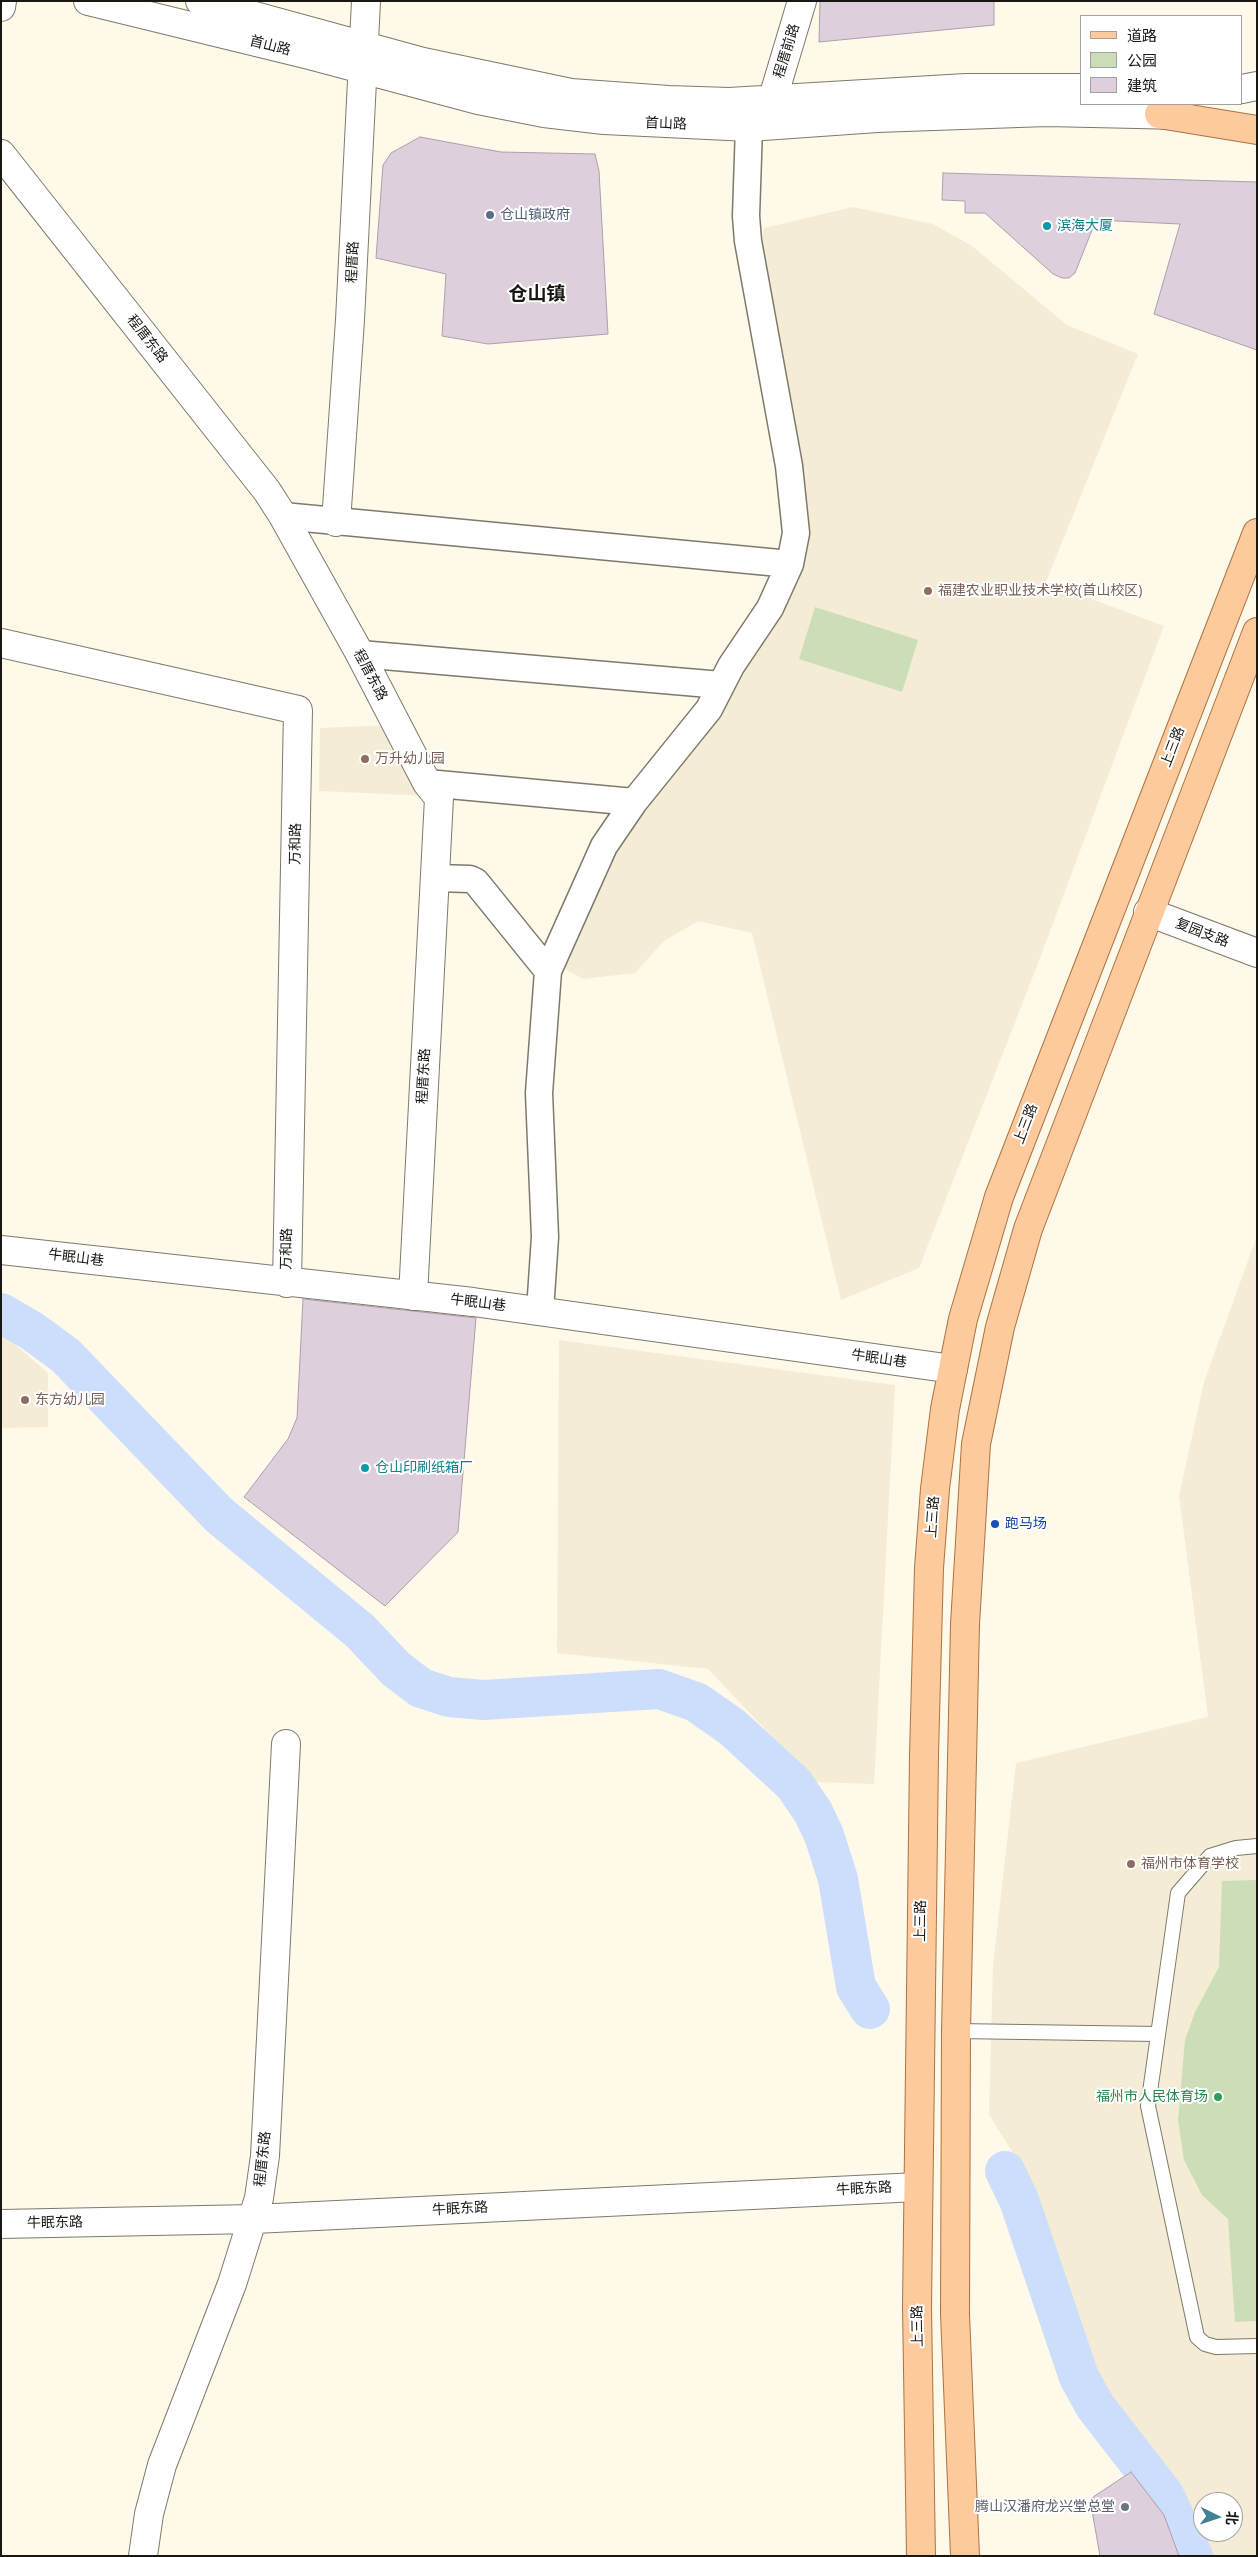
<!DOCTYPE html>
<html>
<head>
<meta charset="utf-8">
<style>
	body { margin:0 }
	#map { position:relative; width:1258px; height:2557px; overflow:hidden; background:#fff9e9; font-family:"Open Sans","Noto Sans SC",sans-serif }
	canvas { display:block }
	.frame { position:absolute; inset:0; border:2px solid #191712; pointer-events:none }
	.legend { position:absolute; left:1080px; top:15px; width:162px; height:90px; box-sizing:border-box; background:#fff; border:1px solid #a3a2a0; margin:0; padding:6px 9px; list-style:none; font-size:15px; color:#191712 }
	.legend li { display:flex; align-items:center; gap:10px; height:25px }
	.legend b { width:25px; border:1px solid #a3a2a0 }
	.north { position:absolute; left:1193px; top:2492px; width:50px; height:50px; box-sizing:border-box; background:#fff; border:1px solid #a3a2a0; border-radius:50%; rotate:94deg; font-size:14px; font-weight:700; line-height:20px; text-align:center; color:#191712 }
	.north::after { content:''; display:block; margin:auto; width:18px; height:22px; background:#428195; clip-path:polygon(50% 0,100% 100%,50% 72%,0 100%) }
</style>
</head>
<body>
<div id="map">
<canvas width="1258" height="2557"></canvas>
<div class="frame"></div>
<ul class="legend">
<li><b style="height:6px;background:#fcca9d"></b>道路</li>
<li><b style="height:14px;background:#cbdeb8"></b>公园</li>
<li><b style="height:14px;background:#ddd0dc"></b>建筑</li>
</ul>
<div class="north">北</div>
</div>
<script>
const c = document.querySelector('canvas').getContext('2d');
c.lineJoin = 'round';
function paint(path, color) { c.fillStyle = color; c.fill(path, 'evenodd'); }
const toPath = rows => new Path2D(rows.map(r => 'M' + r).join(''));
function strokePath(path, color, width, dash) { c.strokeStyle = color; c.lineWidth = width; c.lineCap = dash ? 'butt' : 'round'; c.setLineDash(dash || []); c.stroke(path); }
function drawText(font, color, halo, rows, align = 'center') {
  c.font = font + ' "Open Sans","Noto Sans SC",sans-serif'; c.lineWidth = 4; c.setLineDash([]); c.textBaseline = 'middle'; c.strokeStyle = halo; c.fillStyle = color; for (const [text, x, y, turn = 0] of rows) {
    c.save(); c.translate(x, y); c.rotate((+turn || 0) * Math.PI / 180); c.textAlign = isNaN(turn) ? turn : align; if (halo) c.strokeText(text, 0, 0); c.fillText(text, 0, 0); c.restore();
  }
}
const built = toPath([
	[853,207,933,224,972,246,1067,325,1138,354,1046,582,1164,626,1037,966,919,1268,841,1300,752,933,698,921,664,941,635,973,583,979,558,965,578,911,799,556,758,261,764,228],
	[391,725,431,796,319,791,320,728],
	[1257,1236,1257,2556,1212,2556,1177,2492,1100,2394,1086,2368,1068,2317,1031,2181,989,2115,993,1965,1016,1763,1208,1717,1179,1496,1204,1382],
	[1203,2502,1233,2502,1233,2532,1203,2532],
	[1,1332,48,1373,48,1427,1,1428],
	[559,1340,895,1385,874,1784,815,1782,708,1669,557,1653]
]);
const green = toPath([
	[815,607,918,640,902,692,799,659],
	[1257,1880,1257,2321,1235,2322,1228,2219,1202,2195,1184,2160,1178,2120,1185,2040,1195,2012,1219,1967,1222,1881]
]);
const river = toPath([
	[1,1313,32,1331,66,1356,219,1515,360,1631,396,1669,421,1688,449,1697,484,1700,659,1689,696,1702,732,1727,794,1784,813,1812,824,1835,838,1879,856,1987,870,2009],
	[1005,2171,1019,2200,1079,2377,1095,2406,1164,2495,1193,2556]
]);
const building = toPath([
	[820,1,994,1,994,25,819,42,820,1],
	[420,137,501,152,595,154,599,171,608,334,488,344,442,336,446,274,376,258,383,165,391,153,420,137],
	[943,173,1257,182,1257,350,1154,314,1180,224,1096,220,1075,273,1069,278,1062,278,1053,274,985,213,965,213,965,201,942,200,943,173],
	[303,1299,476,1318,458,1532,385,1606,244,1497,288,1439,297,1418,303,1299],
	[1131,2472,1164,2515,1179,2556,1100,2556,1090,2499,1131,2472]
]);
const lane = toPath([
	[1257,1846,1236,1848,1210,1856,1178,1893,1148,2106,1197,2337,1205,2344,1216,2347,1257,2346],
	[956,2031,1157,2034]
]);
const street = toPath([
	[283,516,790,564,796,533,789,466,748,241,746,216,749,127],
	[360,654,721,685],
	[427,783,634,802],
	[435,878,470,879,476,882,548,971],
	[540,1311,545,1237,539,1093,548,971,604,846,634,802,709,709,731,666,770,608,790,564]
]);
const secondary = toPath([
	[88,1,309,55,478,100,544,113,604,120,749,127,877,118,1047,112,1182,115],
	[200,1,423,62,571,93,668,100,729,102,966,88,1082,88],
	[1,7,2,1],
	[1242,89,1257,86],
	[772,101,802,1],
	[1,154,267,491,283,516,360,654,427,783,439,798,413,1296],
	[336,522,350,320,366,1],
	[1,643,298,710,287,1283],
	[1148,912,1257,953],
	[1,1250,473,1302,953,1369],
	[1,2224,254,2219,918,2187],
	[143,2556,149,2514,162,2465,232,2284,259,2198,265,2156,286,1744]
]);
const primary = toPath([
	[1159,114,1257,130],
	[921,2556,917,2307,924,1755,929,1568,935,1489,945,1409,963,1319,999,1197,1257,533],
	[965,2556,955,2314,956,2031,965,1624,976,1444,1000,1327,1028,1229,1257,632]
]);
const markers = [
	[490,215,5,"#5c6f8a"],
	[1047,226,5,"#0f9aa8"],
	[928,591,5,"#8d6e63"],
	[365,759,5,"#8d6e63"],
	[25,1400,5,"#8d6e63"],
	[365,1468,5,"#0f9aa8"],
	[995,1524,5,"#1a4fb4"],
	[1131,1864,5,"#8d6e63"],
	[1218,2097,5,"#2e9e5b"],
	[1125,2507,5,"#6b7280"]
];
const streetNames = [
	["首山路",270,46,14],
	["程厝前路",787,51,-73],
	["首山路",666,124,2],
	["程厝路",353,262,-87],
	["程厝东路",147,339,52],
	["程厝东路",370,675,62],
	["上三路",1173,747,-69],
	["万和路",296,844,-89],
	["复园支路",1202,933,21],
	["程厝东路",424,1076,-87],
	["上三路",1026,1124,-69],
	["万和路",287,1249,-89],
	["牛眠山巷",76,1258,7],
	["牛眠山巷",478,1303,7],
	["牛眠山巷",879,1359,8],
	["上三路",933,1517,-86],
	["上三路",921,1921,-89],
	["程厝东路",263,2159,-84],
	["牛眠东路",864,2189,-3],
	["牛眠东路",460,2209,-3],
	["牛眠东路",55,2223,-1],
	["上三路",918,2326,-91]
];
const serviceNames = [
	["仓山镇政府",500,215]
];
const cultureNames = [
	["滨海大厦",1057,226],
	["仓山印刷纸箱厂",375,1468]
];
const educationNames = [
	["福建农业职业技术学校(首山校区)",938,591],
	["万升幼儿园",375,759],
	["东方幼儿园",35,1400],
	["福州市体育学校",1141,1864]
];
const transitNames = [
	["跑马场",1005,1524]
];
const leisureNames = [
	["福州市人民体育场",1208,2097]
];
const worshipNames = [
	["腾山汉潘府龙兴堂总堂",1115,2507]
];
const districtNames = [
	["仓山镇",537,295]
];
paint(built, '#f4ecd5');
paint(green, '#cbdeb8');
strokePath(river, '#cddefc', 40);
paint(building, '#ddd0dc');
strokePath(building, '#ac9fab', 1);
strokePath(lane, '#7e796b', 16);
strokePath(street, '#7e796b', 29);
strokePath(secondary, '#7e796b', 30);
strokePath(primary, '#ab7441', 30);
strokePath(lane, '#fff', 14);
strokePath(street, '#fff', 26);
strokePath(secondary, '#fff', 28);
strokePath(primary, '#fcca9d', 28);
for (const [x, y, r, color] of markers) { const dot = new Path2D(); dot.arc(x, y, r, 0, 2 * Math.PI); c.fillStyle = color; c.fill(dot); strokePath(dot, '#fff', 2); }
drawText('14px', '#191712', '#fff', streetNames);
drawText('14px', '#4e5e75', '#fff', serviceNames, 'left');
drawText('14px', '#0d838f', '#fff', cultureNames, 'left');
drawText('14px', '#785e54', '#fff', educationNames, 'left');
drawText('14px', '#164399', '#fff', transitNames, 'left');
drawText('14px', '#27864d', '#fff', leisureNames, 'right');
drawText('14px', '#5b616d', '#fff', worshipNames, 'right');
drawText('bold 19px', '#191712', '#fff', districtNames);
</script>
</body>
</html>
